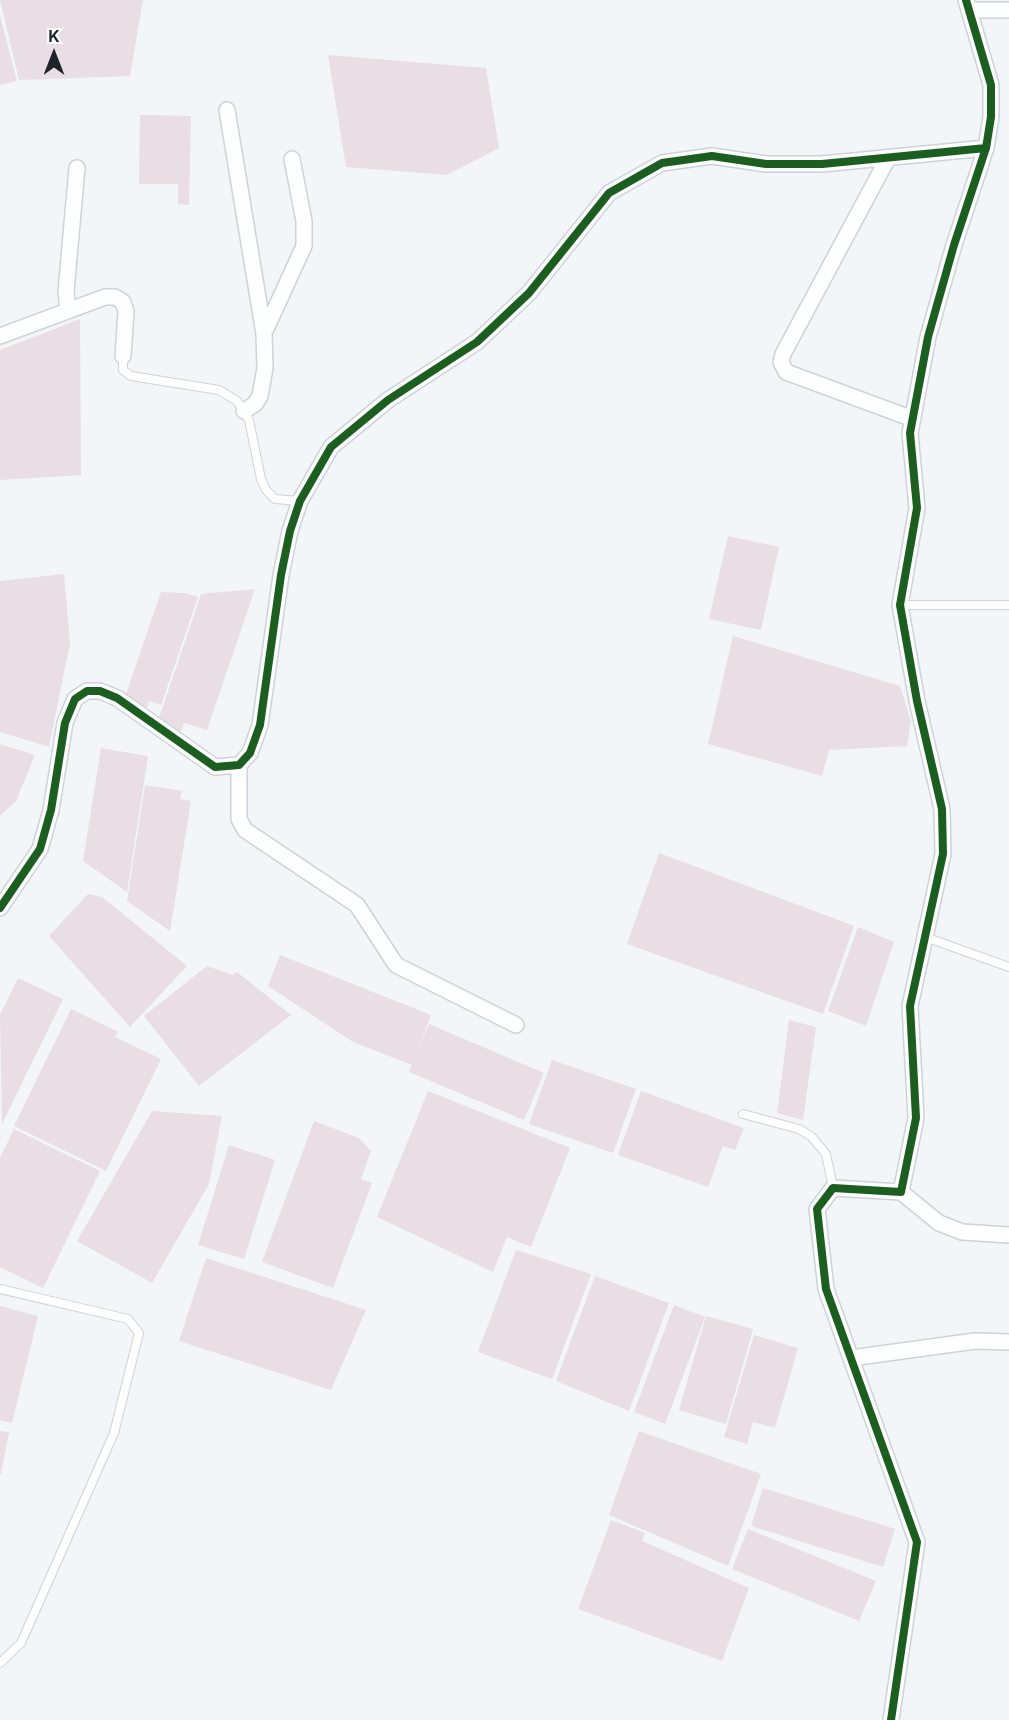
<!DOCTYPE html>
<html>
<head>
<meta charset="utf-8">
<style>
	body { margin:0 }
	#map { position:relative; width:1009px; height:1720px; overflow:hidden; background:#f2f6f8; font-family:Inter,sans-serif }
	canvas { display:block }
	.north { position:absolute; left:24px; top:24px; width:60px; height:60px; -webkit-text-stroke:4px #fff; paint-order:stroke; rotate:0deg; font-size:16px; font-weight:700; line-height:24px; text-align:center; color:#1d252a }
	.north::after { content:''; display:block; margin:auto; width:21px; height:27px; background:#1d252a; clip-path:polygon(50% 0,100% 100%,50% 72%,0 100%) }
</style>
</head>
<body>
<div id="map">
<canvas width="1009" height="1720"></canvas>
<div class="north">K</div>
</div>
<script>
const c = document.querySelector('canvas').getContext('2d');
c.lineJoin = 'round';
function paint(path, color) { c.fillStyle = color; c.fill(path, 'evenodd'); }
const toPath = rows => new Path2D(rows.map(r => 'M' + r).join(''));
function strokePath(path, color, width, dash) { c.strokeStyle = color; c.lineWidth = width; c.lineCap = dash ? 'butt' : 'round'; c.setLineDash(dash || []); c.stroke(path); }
const building = toPath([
	[0,0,143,0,130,76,19,80],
	[0,15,17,81,0,85],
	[328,55,486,68,499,148,447,175,346,167],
	[140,115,191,116,189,205,178,204,178,184,139,184],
	[80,319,81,475,0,480,0,350],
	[728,536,779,547,761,630,709,619],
	[64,574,70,643,49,747,0,732,0,581],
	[255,589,207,730,184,723,181,733,159,718,201,594],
	[161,592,184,593,198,597,161,705,149,701,146,711,126,694],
	[733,636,900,686,911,721,907,746,829,750,822,776,708,744],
	[0,744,35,755,16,801,0,816],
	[101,748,148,756,127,892,83,861],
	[145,785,182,791,180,799,191,801,170,931,127,901],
	[659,853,854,926,823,1014,627,944],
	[88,894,102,897,187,966,130,1027,49,936],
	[858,927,894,942,866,1026,828,1011],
	[280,955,431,1015,418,1048,429,1024,544,1073,524,1120,409,1072,412,1065,353,1042,268,986],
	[207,966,233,975,237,972,291,1015,199,1086,144,1016],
	[18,978,63,999,2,1124,0,1015],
	[71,1009,118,1032,115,1037,161,1059,106,1171,14,1126],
	[789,1020,816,1027,803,1120,777,1113],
	[552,1060,636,1089,613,1153,529,1124],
	[428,1091,570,1148,531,1247,507,1237,493,1272,377,1217],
	[641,1091,744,1128,735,1150,723,1146,708,1187,618,1155],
	[152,1111,222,1116,209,1184,152,1283,77,1241],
	[314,1121,359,1138,371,1151,361,1179,372,1183,333,1288,262,1262],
	[14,1129,100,1171,43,1288,0,1267,0,1158],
	[229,1145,275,1160,244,1259,198,1245],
	[516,1250,591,1274,552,1379,478,1352],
	[206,1258,366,1310,331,1390,179,1341],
	[595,1276,669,1303,629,1411,556,1381],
	[674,1305,705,1317,665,1424,634,1412],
	[0,1306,38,1316,12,1423,0,1420],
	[706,1316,753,1329,726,1424,679,1410],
	[754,1335,798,1348,775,1428,753,1422,747,1444,724,1437],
	[0,1431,9,1432,1,1474,0,1474],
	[639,1431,761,1474,728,1566,609,1515],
	[763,1488,895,1529,883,1567,751,1526],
	[611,1520,645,1533,642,1541,749,1588,722,1661,578,1609],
	[748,1529,876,1581,859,1621,732,1569]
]);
const service = toPath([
	[123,356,123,370,131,376,219,390,237,401,249,420,261,479,266,490,275,499,300,501],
	[900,605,1009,605],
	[925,937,1009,967],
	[743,1114,799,1129,811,1136,826,1154,833,1188],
	[0,1289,128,1319,139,1333,114,1433,21,1643,0,1663]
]);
const minor = toPath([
	[970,10,1009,10],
	[227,110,264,334,265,368,260,396,255,404,244,411],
	[888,158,783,354,781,362,786,372,913,419],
	[68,311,66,291,77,168],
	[266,329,304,246,304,221,292,159],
	[0,336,105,297,115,297,123,302,126,311,123,356],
	[239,765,239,819,245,830,357,905,396,965,516,1025],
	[0,908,40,849,51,810,65,723,75,699,87,691,100,691,117,698,215,767,239,765,250,753,260,725,281,575,290,531,300,501,331,447,388,400,477,342,529,293,609,193,662,163,712,156,766,164,822,164,986,148],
	[901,1192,939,1223,962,1232,1009,1235],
	[851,1358,975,1341,1009,1342],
	[891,1720,917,1542,826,1289,817,1209,833,1188,901,1192,916,1118,910,1006,943,854,942,809,917,701,900,605,917,508,910,433,928,337,954,245,986,148,991,117,991,85,966,0]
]);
const cycleway = toPath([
	[0,908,40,849,51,810,65,723,75,699,87,691,100,691,117,698,215,767,239,765,250,753,260,725,281,575,290,531,300,501,331,447,388,400,477,342,529,293,609,193,662,163,712,156,766,164,822,164,986,148],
	[891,1720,917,1542,826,1289,817,1209,833,1188,901,1192,916,1118,910,1006,943,854,942,809,917,701,900,605,917,508,910,433,928,337,954,245,986,148,991,117,991,85,966,0]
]);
paint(building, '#e8dee3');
strokePath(service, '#cdd3d6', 10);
strokePath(minor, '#cdd3d6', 18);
strokePath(service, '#fdfefe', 8);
strokePath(minor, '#fdfefe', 15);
strokePath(cycleway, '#1b5e20', 8);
</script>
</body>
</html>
